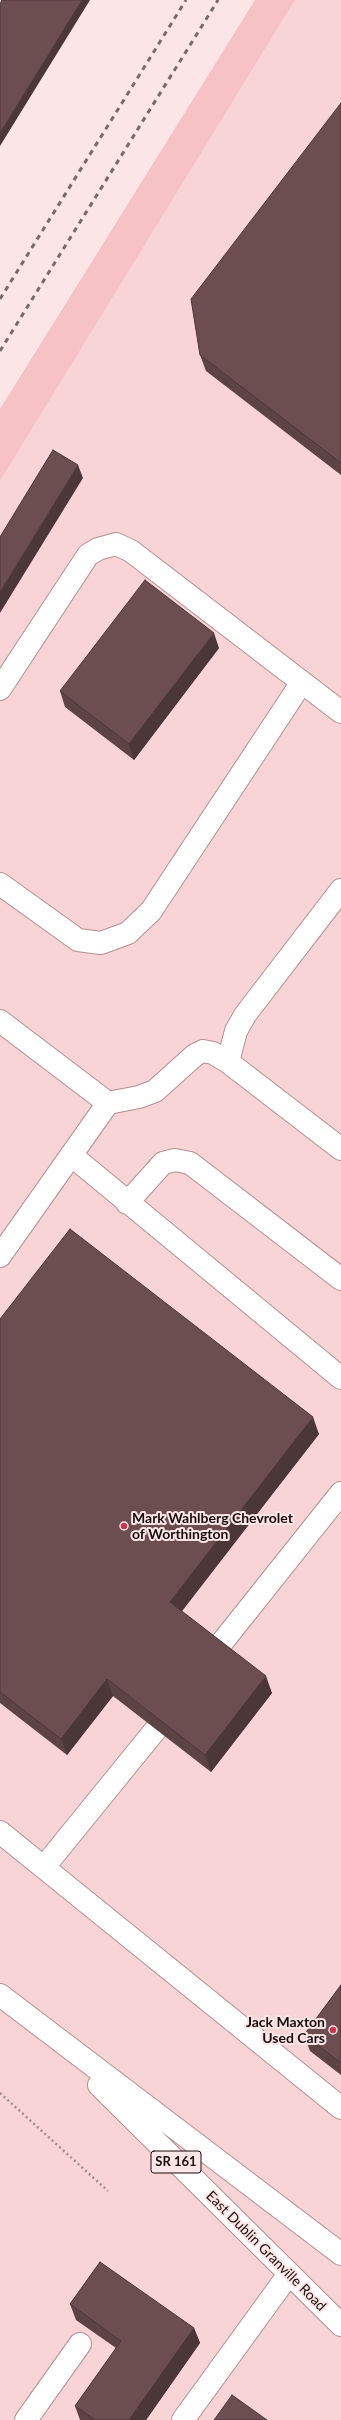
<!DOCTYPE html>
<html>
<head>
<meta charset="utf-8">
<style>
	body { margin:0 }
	canvas { display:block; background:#fce5e6 }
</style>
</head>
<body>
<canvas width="341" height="2420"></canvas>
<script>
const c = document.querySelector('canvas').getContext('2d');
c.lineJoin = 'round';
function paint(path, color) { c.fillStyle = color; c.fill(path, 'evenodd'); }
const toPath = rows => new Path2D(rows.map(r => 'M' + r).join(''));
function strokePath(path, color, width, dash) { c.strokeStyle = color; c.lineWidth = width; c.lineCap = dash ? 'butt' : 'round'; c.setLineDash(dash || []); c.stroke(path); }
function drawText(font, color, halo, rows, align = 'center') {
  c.font = font + ' Lato,sans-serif'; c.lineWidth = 4; c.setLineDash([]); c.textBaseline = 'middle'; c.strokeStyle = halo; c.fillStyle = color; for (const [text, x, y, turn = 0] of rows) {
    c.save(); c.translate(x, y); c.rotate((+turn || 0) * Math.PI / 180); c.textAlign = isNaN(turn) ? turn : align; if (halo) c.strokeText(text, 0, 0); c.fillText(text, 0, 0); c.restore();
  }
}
const built = toPath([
	[295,0,341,0,341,2420,0,2420,0,481]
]);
const green = toPath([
	[255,0,295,0,0,481,0,409]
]);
const path = toPath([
	[0,2093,108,2191]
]);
const minor = toPath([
	[0,689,88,555,98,549,116,544,131,551,341,712],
	[0,884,78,940,101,943,128,933,151,911,302,682],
	[0,1021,108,1103,0,1256],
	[228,1062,341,1149],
	[108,1103,139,1097,155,1091,195,1055,203,1051,213,1053,228,1062,236,1031,245,1015,341,890],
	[71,1155,341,1378],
	[127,1203,163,1163,175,1160,190,1163,341,1279],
	[216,1650,341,1493],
	[0,1832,341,2108],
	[44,1867,157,1728],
	[26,2420,80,2344],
	[183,2420,289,2274]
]);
const major = toPath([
	[0,1995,341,2254],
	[99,2085,341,2325]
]);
const rail = toPath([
	[0,299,186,0],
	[0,351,218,0]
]);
const wall = toPath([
	[341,103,341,475,206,371,200,355],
	[219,648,134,760,65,707,60,691],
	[0,1319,319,1434,181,1611,272,1693,211,1772,113,1696,67,1755,0,1703],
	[341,1985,341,2075,310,2051,304,2035],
	[70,2304,194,2328,200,2343,146,2420,80,2420,75,2406,116,2348,76,2320]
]);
const shadedWall = toPath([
	[82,0,90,0,0,146,0,133],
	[78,465,83,478,0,613,0,592],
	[214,633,219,648,134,760,129,744],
	[313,1417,319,1434,176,1619,170,1602],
	[266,1676,272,1693,211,1772,205,1755],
	[107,1679,113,1696,67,1755,61,1739],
	[194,2328,200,2343,146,2420,129,2420]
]);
const building = toPath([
	[2,0,82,0,0,133,0,4,2,0],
	[341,103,341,463,200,355,191,299,341,103],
	[53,450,78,465,0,592,0,537,53,450],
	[145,580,214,633,129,744,60,691,145,580],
	[70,1229,313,1417,170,1602,266,1676,205,1755,107,1679,61,1739,0,1692,0,1319,70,1229],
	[341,1985,341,2063,304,2035,341,1985],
	[100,2262,194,2328,129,2420,95,2420,75,2406,121,2341,70,2304,100,2262],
	[232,2395,267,2420,214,2420,232,2395]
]);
const markers = [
	[124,1526,4,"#c63650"],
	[333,2030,4,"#c63650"]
];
const shields = [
	[176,2162,50]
];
const shieldNames = [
	["SR 161",176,2162]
];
const poiNames = [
	["Mark Wahlberg Chevrolet",132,1518],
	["of Worthington",132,1534],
	["Jack Maxton",325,2022,"right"],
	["Used Cars",325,2038,"right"]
];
const streetNames = [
	["East Dublin Granville Road",266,2251,45]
];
paint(built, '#f9d4d6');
paint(green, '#f6c2c5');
strokePath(minor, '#b39092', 24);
strokePath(major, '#b39092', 24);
strokePath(path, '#9f8d8e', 2.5, [2, 3]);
strokePath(minor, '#fff', 22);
strokePath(major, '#fff', 22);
strokePath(rail, '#7a696a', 3, [5, 5]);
paint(wall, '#5e4345');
paint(shadedWall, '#4c3738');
paint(building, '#6d4e50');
strokePath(building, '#4c3738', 1);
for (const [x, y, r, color] of markers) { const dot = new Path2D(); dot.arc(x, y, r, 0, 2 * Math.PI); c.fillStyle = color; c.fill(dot); strokePath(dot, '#fce5e6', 1.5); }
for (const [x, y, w] of shields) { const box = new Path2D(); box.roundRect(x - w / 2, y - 11, w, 22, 3); c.fillStyle = '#fce5e6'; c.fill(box); strokePath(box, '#180c0d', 1); }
drawText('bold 13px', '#180c0d', null, shieldNames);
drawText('bold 14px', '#180c0d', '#fce5e6', poiNames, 'left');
drawText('14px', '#180c0d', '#fce5e6', streetNames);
</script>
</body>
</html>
